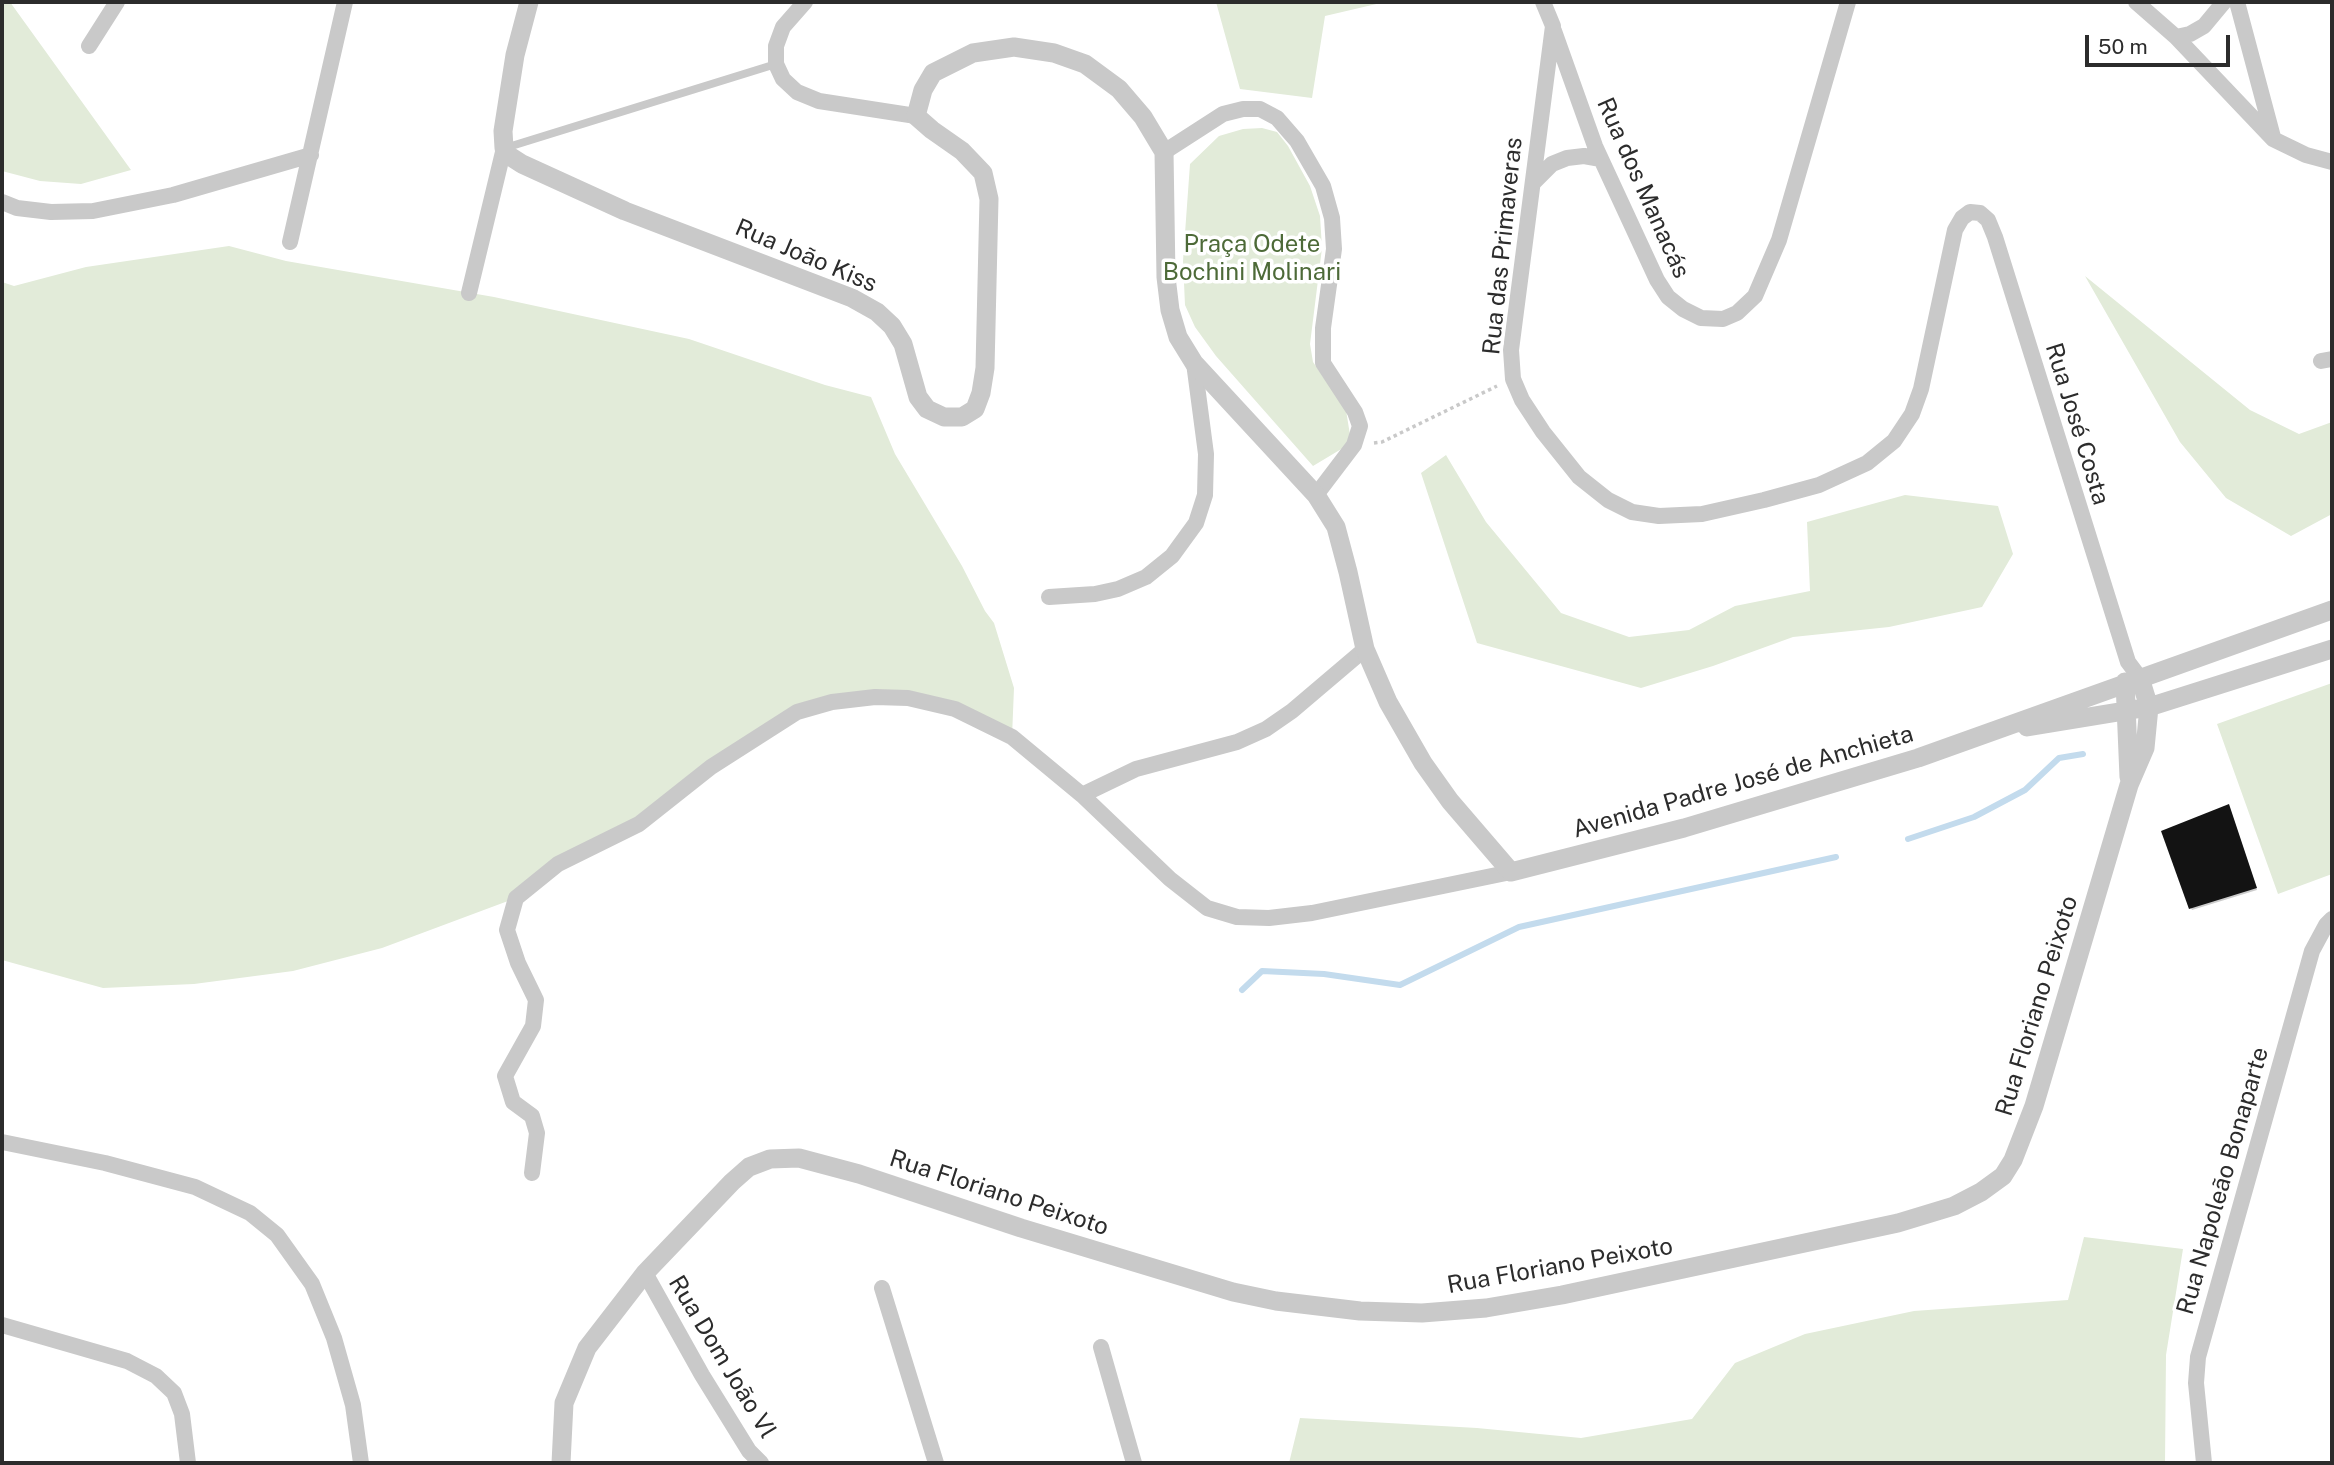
<!DOCTYPE html>
<html>
<head>
<meta charset="utf-8">
<style>
	body { margin:0 }
	#map { position:relative; width:2334px; height:1465px; overflow:hidden; background:#fff; font-family:"Public Sans",sans-serif }
	canvas { display:block }
	.frame { position:absolute; inset:0; border:4px solid #2c2c2c; pointer-events:none }
	.scale { position:absolute; left:2085px; top:35px; width:145px; height:32px; box-sizing:border-box; border:4px solid #2c2c2c; border-top:0; padding-left:9px; font-size:21px; line-height:24px; white-space:nowrap; color:#2c2c2c; -webkit-text-stroke:5px #fff; paint-order:stroke }
</style>
</head>
<body>
<div id="map">
<canvas width="2334" height="1465"></canvas>
<div class="frame"></div>
<div class="scale">50 m</div>
</div>
<script>
const c = document.querySelector('canvas').getContext('2d');
c.lineJoin = 'round';
function paint(path, color) { c.fillStyle = color; c.fill(path, 'evenodd'); }
const toPath = rows => new Path2D(rows.map(r => 'M' + r).join(''));
function strokePath(path, color, width, dash) { c.strokeStyle = color; c.lineWidth = width; c.lineCap = dash ? 'butt' : 'round'; c.setLineDash(dash || []); c.stroke(path); }
function drawText(font, color, halo, rows, align = 'center') {
  c.font = font + ' "Public Sans",sans-serif'; c.lineWidth = 7; c.setLineDash([]); c.textBaseline = 'middle'; c.strokeStyle = halo; c.fillStyle = color; for (const [text, x, y, turn = 0] of rows) {
    c.save(); c.translate(x, y); c.rotate((+turn || 0) * Math.PI / 180); c.textAlign = isNaN(turn) ? turn : align; if (halo) c.strokeText(text, 0, 0); c.fillText(text, 0, 0); c.restore();
  }
}
const green = toPath([
	[2,2,10,2,131,170,81,184,40,181,2,171],
	[1216,2,1385,2,1325,16,1312,98,1240,89],
	[1262,128,1277,132,1288,146,1310,186,1320,216,1322,248,1310,344,1313,362,1346,410,1350,435,1348,445,1313,466,1216,356,1195,327,1185,305,1183,261,1190,164,1219,136,1243,129],
	[229,246,286,261,494,297,689,339,825,385,871,397,895,454,962,566,985,611,994,623,1014,688,1012,737,908,698,797,712,516,898,382,948,293,971,194,984,103,988,2,960,2,282,14,286,86,267],
	[2085,276,2250,410,2299,434,2332,422,2332,514,2291,536,2226,498,2180,442],
	[1446,455,1486,522,1561,613,1629,637,1689,630,1735,606,1810,591,1807,522,1905,495,1998,506,2013,554,1982,607,1889,627,1793,637,1713,666,1641,688,1477,643,1421,473],
	[2332,683,2332,874,2278,894,2217,724],
	[2084,1237,2183,1249,2166,1355,2165,1463,1289,1463,1300,1418,1477,1428,1581,1438,1692,1419,1735,1363,1805,1334,1914,1311,2068,1300]
]);
const shadow = toPath([
	[2229,808,2257,890,2192,910,2191,908]
]);
const stream = toPath([
	[1908,839,1974,817,2025,790,2059,758,2083,754],
	[1242,990,1262,971,1324,974,1400,985,1519,927,1836,857]
]);
const building = toPath([
	[2229,804,2257,888,2189,909,2161,831]
]);
const path = toPath([
	[1374,443,1382,442,1497,386]
]);
const service = toPath([
	[505,148,776,64]
]);
const minor = toPath([
	[805,2,783,27,776,46,776,64,783,79,797,92,819,101,916,116],
	[1543,2,1553,26,1511,350,1513,379,1522,400,1543,432,1579,477,1608,500,1632,512,1659,516,1702,514,1764,500,1819,485,1867,463,1894,441,1912,414,1921,389,1955,230,1962,218,1970,212,1980,213,1988,220,1995,237,2128,662,2140,678],
	[2136,2,2176,37,2273,139,2306,155,2332,162],
	[2237,2,2273,137],
	[1554,31,1595,146,1657,280,1668,297,1683,309,1701,318,1723,319,1737,313,1755,296,1779,240,1848,2],
	[2176,37,2190,34,2204,26,2224,2],
	[89,46,117,2],
	[1164,152,1223,114,1243,109,1260,109,1277,118,1297,141,1323,186,1332,218,1334,249,1323,328,1323,363,1355,412,1360,426,1354,445,1316,495],
	[1533,183,1552,164,1567,158,1584,156,1601,159],
	[2,202,17,208,51,212,93,211,173,195,311,155],
	[290,242,345,2],
	[469,293,504,148],
	[2321,361,2332,359],
	[1049,597,1095,594,1118,589,1146,577,1172,556,1196,523,1205,495,1206,454,1194,363],
	[1082,795,1136,769,1237,742,1266,729,1292,711,1365,649],
	[2,1142,105,1163,195,1187,250,1213,277,1235,312,1284,334,1338,353,1405,361,1463],
	[532,1173,537,1133,532,1116,513,1102,505,1076,533,1026,536,1000,518,963,507,930,516,898,558,864,639,824,711,767,797,712,832,702,875,697,908,698,955,709,1012,737,1082,795,1170,879,1207,908,1237,917,1269,918,1312,913,1511,872],
	[645,1273,702,1375,749,1451,761,1463],
	[882,1288,936,1463],
	[2,1325,127,1361,156,1376,174,1393,182,1414,188,1463],
	[1101,1347,1134,1463],
	[2204,1463,2196,1383,2198,1357,2312,951,2326,925,2332,919]
]);
const tertiary = toPath([
	[529,2,515,55,503,131,504,148,508,155,522,164,625,211,852,298,877,312,892,326,903,344,918,397,927,409,944,417,962,417,975,409,981,393,985,368,989,199,983,173,962,151,932,130,916,116,923,90,933,73,973,53,1014,47,1054,53,1085,64,1119,89,1143,117,1164,152,1166,277,1170,310,1178,337,1194,363,1316,495,1336,527,1348,572,1365,649,1388,702,1423,763,1450,801,1511,872,1684,828,1918,758,2332,610],
	[2125,682,2129,777],
	[2027,727,2149,707,2332,649],
	[561,1463,564,1403,587,1348,645,1273,732,1182,749,1167,770,1159,799,1158,859,1174,1021,1228,1233,1292,1276,1301,1360,1311,1422,1313,1486,1308,1562,1295,1898,1223,1954,1206,1981,1192,2003,1176,2013,1160,2034,1106,2129,785,2145,748,2149,707,2140,678]
]);
const streetNames = [
	["Rua dos Manacás",1643,188,66],
	["Rua das Primaveras",1503,246,-84],
	["Rua João Kiss",806,256,23],
	["Rua José Costa",2077,424,73],
	["Avenida Padre José de Anchieta",1743,782,-16],
	["Rua Floriano Peixoto",2037,1006,-73],
	["Rua Napoleão Bonaparte",2223,1181,-74],
	["Rua Floriano Peixoto",999,1193,18],
	["Rua Floriano Peixoto",1560,1266,-10],
	["Rua Dom João Vl",722,1357,59]
];
const parkNames = [
	["Praça Odete",1252,245],
	["Bochini Molinari",1252,273]
];
paint(green, '#e2ebd9');
paint(shadow, '#0003');
strokePath(stream, '#c3dbed', 6);
paint(building, '#131313');
strokePath(path, '#c9c9c9', 3.5, [3.5, 3.5]);
strokePath(service, '#c9c9c9', 8);
strokePath(minor, '#c9c9c9', 16);
strokePath(tertiary, '#c9c9c9', 19);
drawText('24px', '#2c2c2c', '#fff', streetNames);
drawText('24px', '#4d6a38', '#fff', parkNames);
</script>
</body>
</html>
